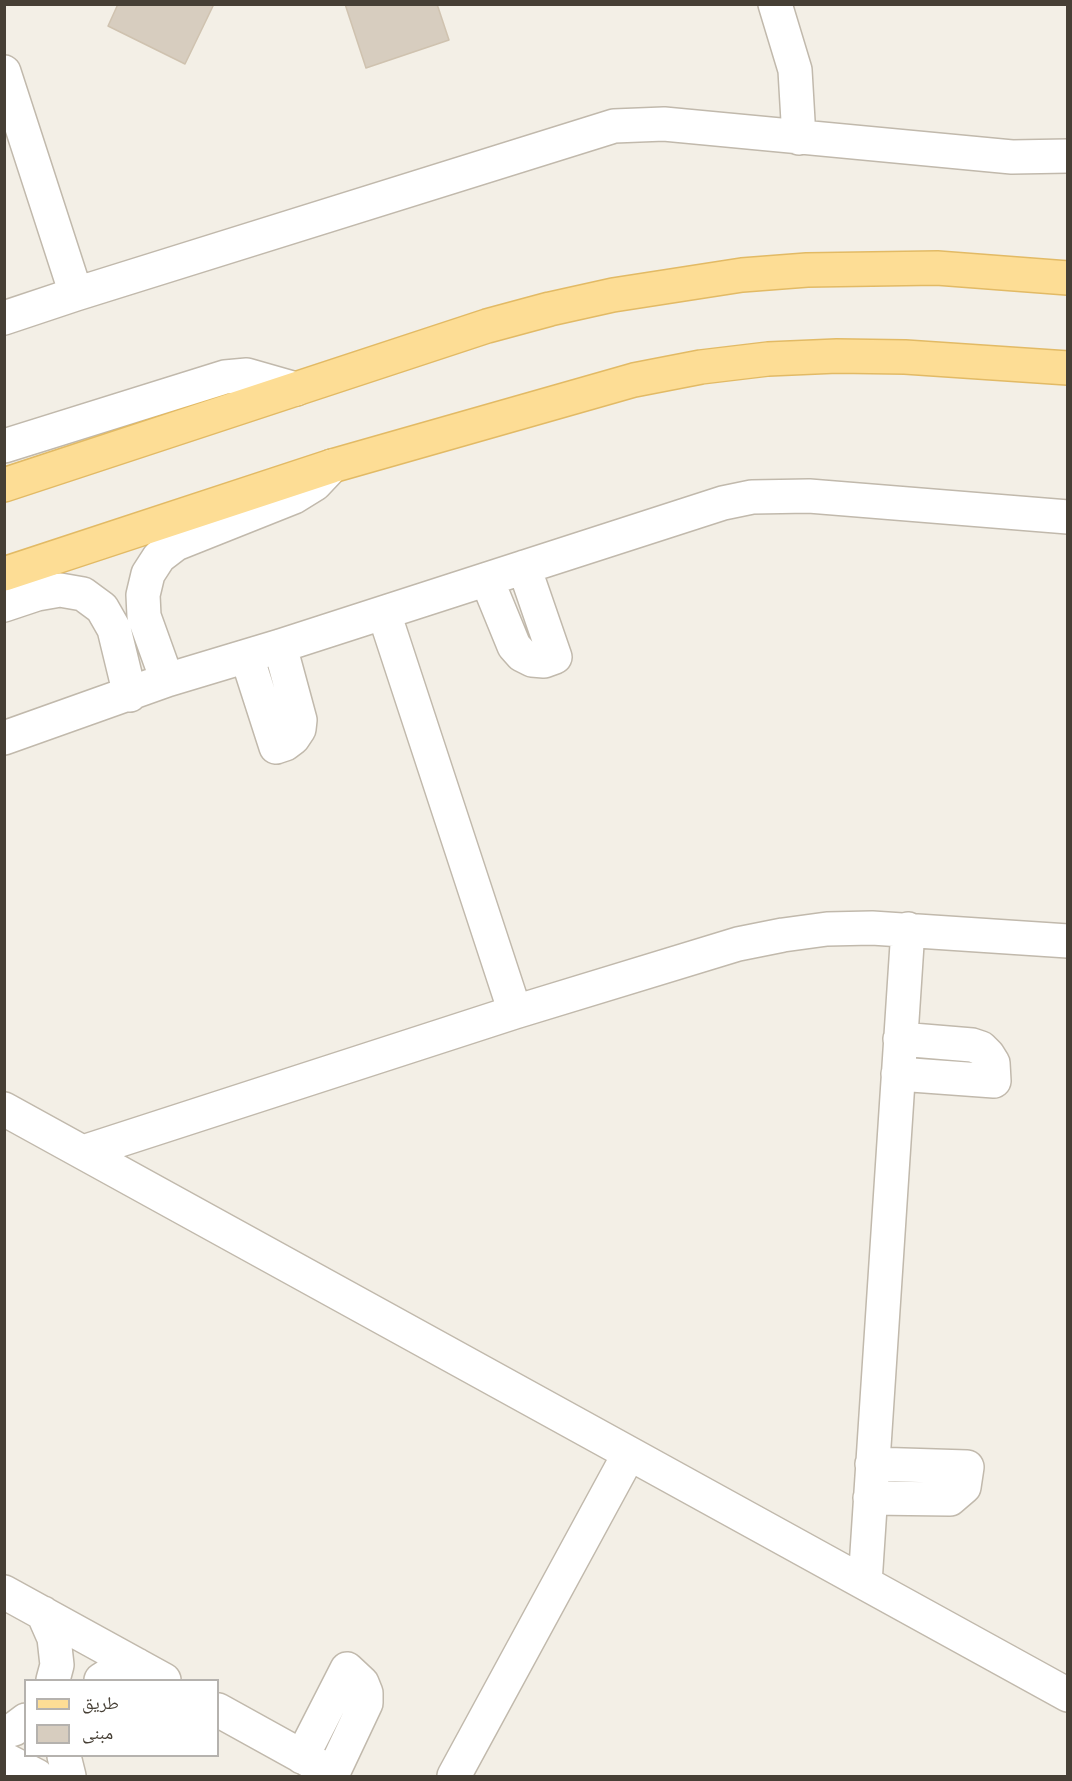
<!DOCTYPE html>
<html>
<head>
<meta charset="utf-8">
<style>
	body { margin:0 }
	#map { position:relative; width:1072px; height:1781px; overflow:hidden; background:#f3efe6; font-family:"Titillium Web","Noto Naskh Arabic",sans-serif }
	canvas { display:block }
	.frame { position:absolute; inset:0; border:6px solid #463f35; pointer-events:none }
	.legend { position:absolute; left:24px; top:1679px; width:195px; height:78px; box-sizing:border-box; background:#fff; border:2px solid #b5b2ae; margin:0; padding:8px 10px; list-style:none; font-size:18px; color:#463f35 }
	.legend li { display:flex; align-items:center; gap:12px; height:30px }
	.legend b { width:30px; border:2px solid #b5b2ae }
</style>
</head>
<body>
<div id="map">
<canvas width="1072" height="1781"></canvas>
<div class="frame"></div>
<ul class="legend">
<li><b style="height:8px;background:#fddd95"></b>طريق</li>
<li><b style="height:16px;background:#d7cdbf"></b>مبنى</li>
</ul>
</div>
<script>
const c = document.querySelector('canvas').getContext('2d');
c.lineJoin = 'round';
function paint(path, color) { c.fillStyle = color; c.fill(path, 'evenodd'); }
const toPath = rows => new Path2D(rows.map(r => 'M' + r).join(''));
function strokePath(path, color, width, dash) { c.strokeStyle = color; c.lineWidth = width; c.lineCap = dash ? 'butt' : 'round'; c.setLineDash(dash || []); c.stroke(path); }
const building = toPath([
	[118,4,214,4,185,64,108,26,118,4],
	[345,4,437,4,449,40,366,68,345,4]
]);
const minor = toPath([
	[775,4,795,70,799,138],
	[4,72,76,294],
	[4,318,76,294,614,126,664,124,1012,157,1068,156],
	[4,446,225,377,247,375,296,389],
	[487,580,514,646,522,655,532,660,544,661,555,657,524,567],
	[4,605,37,594,60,590,83,594,102,608,114,629,130,695],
	[384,613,515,1012],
	[247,657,276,747,285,744,293,738,299,729,300,720,280,646],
	[167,680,144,616,143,595,148,574,159,557,176,544,294,497,315,484,332,466],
	[4,738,167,680,280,646,723,503,752,497,809,496,1068,517],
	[898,1074,994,1081,993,1063,988,1055,981,1048,972,1045,900,1039],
	[4,1109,1068,1695],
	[83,1152,515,1012,738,944,783,935,827,929,872,928,1068,941],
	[870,1498,950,1499,964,1487,967,1467,872,1464],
	[865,1583,908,929],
	[4,1592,164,1680],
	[43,1613,54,1638,57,1665,53,1680],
	[101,1680,112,1673,137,1665],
	[218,1710,321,1767],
	[4,1732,14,1729,26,1720],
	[64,1756,69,1776],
	[302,1757,347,1669,362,1683,366,1693,366,1703,333,1773],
	[4,1759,37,1776],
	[454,1776,629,1454]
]);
const major = toPath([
	[4,485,487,326,550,309,613,295,742,275,807,270,937,268,1068,278],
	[4,574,332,466,634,380,701,367,768,359,837,356,905,357,1068,368]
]);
paint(building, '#d7cdbf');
strokePath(building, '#cfc2af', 1.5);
strokePath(minor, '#c1b9ac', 36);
strokePath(major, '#e2ba65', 36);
strokePath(minor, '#fff', 33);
strokePath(major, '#fddd95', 33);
</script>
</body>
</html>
